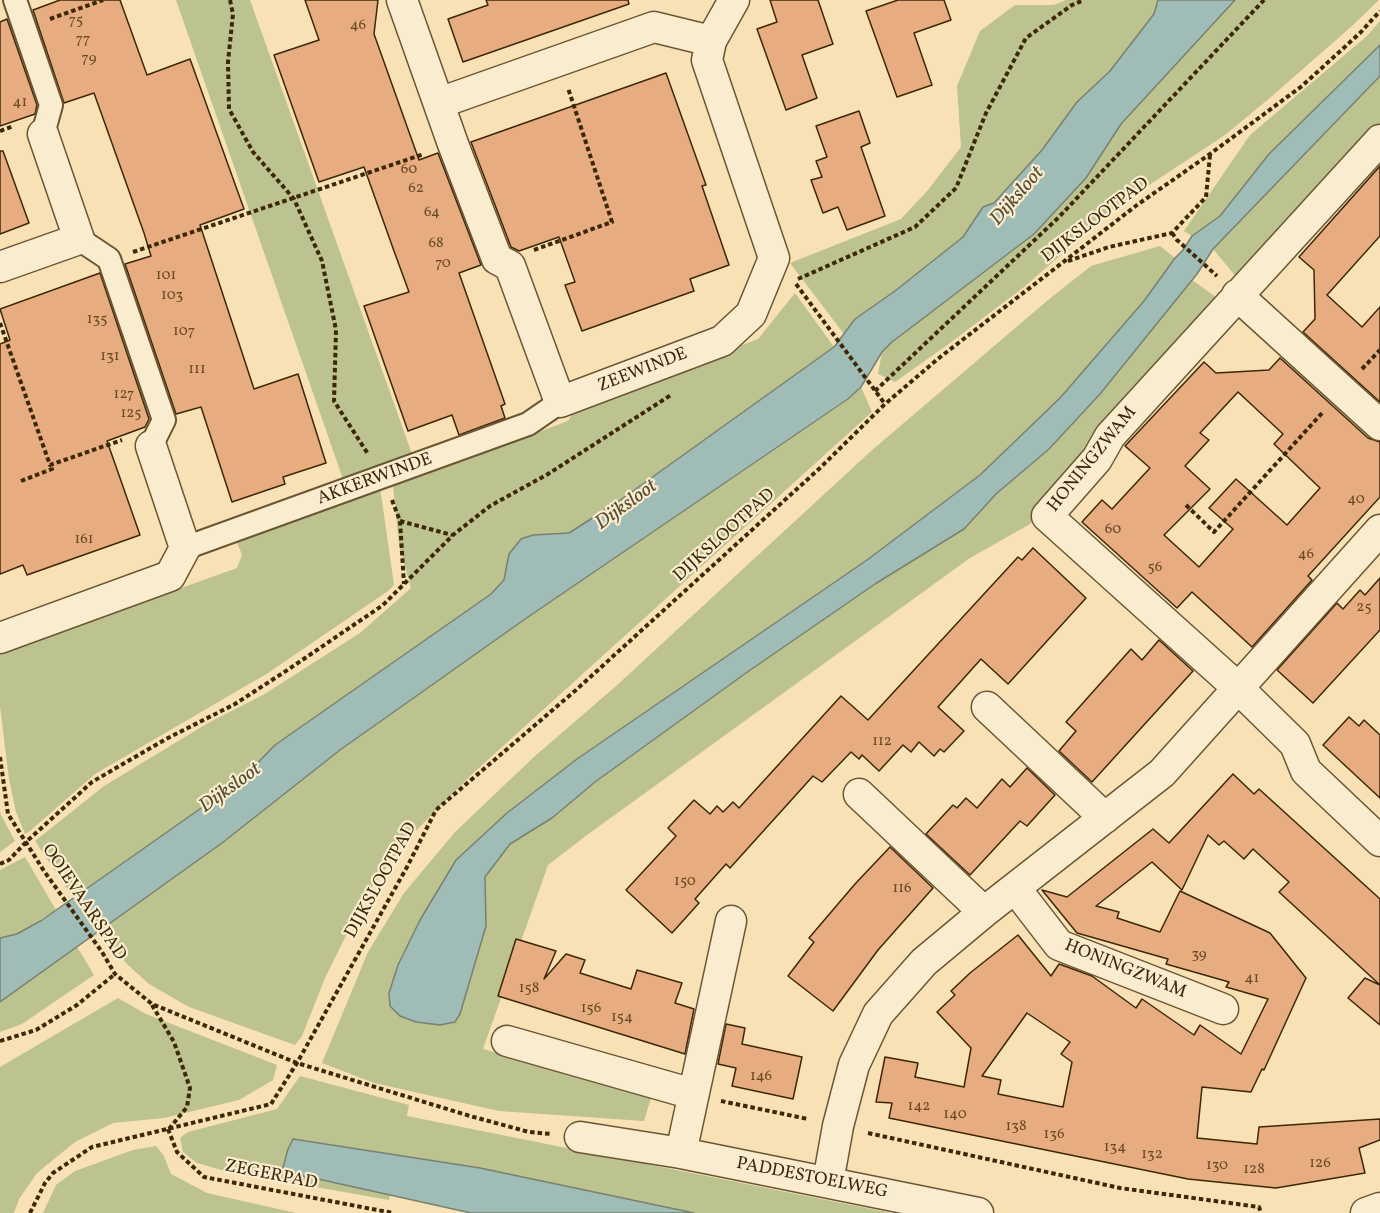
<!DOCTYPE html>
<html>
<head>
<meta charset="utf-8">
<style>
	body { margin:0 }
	canvas { display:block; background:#f8e1b4 }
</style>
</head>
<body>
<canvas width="1380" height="1213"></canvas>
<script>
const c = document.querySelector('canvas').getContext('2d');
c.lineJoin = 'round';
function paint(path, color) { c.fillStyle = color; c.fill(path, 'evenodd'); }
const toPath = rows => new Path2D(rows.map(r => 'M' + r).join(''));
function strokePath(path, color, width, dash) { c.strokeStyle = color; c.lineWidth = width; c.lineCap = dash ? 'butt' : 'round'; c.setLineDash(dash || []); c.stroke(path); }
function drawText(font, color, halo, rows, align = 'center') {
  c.font = font + ' Vollkorn,serif'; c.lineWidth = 4.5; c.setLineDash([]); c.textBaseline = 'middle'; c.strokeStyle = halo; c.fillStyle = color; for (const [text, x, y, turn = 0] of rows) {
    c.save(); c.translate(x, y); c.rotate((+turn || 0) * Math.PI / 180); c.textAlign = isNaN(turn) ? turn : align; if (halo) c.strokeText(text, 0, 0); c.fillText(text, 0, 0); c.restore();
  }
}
const green = toPath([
	[176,0,250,0,412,454,343,479],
	[1066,0,1158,0,1154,14,1110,71,1077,102,1042,150,994,203,983,207,963,237,895,291,855,319,844,334,790,263,901,219,928,190,961,147,957,86,980,31,1015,5,1054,5],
	[1235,0,1379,0,1352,26,1271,97,1225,135,1116,207,1024,287,950,343,895,382,878,374,882,352,892,342,1034,234,1086,178,1121,124],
	[1380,21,1380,45,1269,154,1220,216,1192,236,1184,231,1250,135,1367,36],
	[1380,76,1380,124,1238,279,1213,249],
	[1160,246,1175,258,1144,301,1060,398,980,475,867,560,577,759,507,813,456,860,420,920,398,965,389,993,390,1006,416,1022,440,1025,486,926,485,877,510,844,552,818,595,782,746,673,875,584,964,529,996,494,1049,449,1100,394,1192,280,1216,297,1041,507,1030,524,970,558,587,835,548,865,483,1049,651,1098,644,1121,499,1111,374,1083,322,1063,368,952,404,893,455,832,535,756,615,687,871,451,1048,300,1091,266],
	[795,293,834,347,619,501,569,534,533,535,509,554,504,580,491,594,275,745,241,780,73,898,35,841,104,786,208,723,263,695,360,633,411,588,399,545,393,486,568,421,576,407,758,339],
	[861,387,872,412,470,776,407,840,366,895,325,978,302,1036,295,1045,189,1007,149,984,128,965,98,931,222,843,340,750,528,617,848,400],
	[380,487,394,585,388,591,268,673,95,774,30,831,25,834,16,812,9,779,0,706,0,653,237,568,242,555,235,537],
	[0,811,1,815,15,841,0,852],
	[25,857,56,910,17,934,0,938,0,870],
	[76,945,94,975,22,1024,0,1032,0,1002],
	[118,998,146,1014,277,1065,273,1080,239,1100,164,1118,113,1123,75,1142,37,1173,19,1199,14,1213,0,1213,0,1067],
	[300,1076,409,1105,407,1116,891,1213,694,1213,480,1168,398,1156,389,1200,225,1171,197,1163,183,1152,180,1138,188,1132,277,1109],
	[156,1146,164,1156,171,1174,207,1193,296,1213,43,1213,56,1185,75,1171,133,1150]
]);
const water = toPath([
	[1158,0,1235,0,1121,124,1086,178,1034,234,892,342,882,352,861,387,848,399,528,617,340,750,222,843,0,1002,0,938,17,934,42,920,241,780,275,745,491,594,504,580,509,554,521,539,533,535,569,533,619,501,834,347,855,319,895,291,963,237,983,207,994,203,1042,150,1077,102,1110,71,1154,14,1158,0],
	[1380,45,1380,76,1213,249,1197,274,1100,394,1049,449,996,494,964,529,875,584,746,673,595,782,552,818,510,844,485,877,486,926,460,1014,455,1022,440,1025,416,1022,400,1016,390,1006,389,993,398,965,420,920,456,860,507,813,577,759,867,560,980,475,1060,398,1144,301,1175,258,1183,250,1192,236,1220,216,1269,154,1380,45],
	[293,1139,480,1168,694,1213,471,1213,282,1171,288,1149,293,1139]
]);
const building = toPath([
	[60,0,120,0,147,75,190,59,244,209,200,225,254,389,298,374,326,463,283,477,285,484,232,502,201,407,176,414,125,264,151,256,144,233,94,93,64,103,33,10,60,0],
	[305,0,378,0,374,34,419,160,438,153,481,265,459,273,505,404,501,406,505,418,459,435,452,415,408,431,364,306,409,292,394,251,364,167,319,182,274,55,319,40,305,0],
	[486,0,628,0,629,4,463,62,448,19,488,5,486,0],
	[770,0,818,0,833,44,802,55,817,98,786,110,757,29,777,22,770,0],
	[898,0,944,0,951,20,914,33,932,85,897,97,866,11,898,0],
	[7,19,37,105,35,114,0,126,0,22,7,19],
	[666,73,706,185,702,186,729,265,690,279,694,291,582,331,565,285,575,282,559,237,519,251,511,247,471,142,666,73],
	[859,111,870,143,861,147,885,216,847,230,838,207,823,213,811,180,822,177,816,161,827,157,816,126,859,111],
	[0,151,3,151,29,223,0,234,0,151],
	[1380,166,1380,236,1327,295,1362,327,1380,307,1380,402,1303,332,1315,319,1314,270,1299,257,1380,166],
	[100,273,149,419,145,427,107,441,140,535,27,575,23,565,0,574,0,344,10,340,0,309,100,273],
	[1280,358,1368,438,1380,442,1380,497,1308,576,1312,580,1252,647,1192,592,1177,608,1082,522,1102,500,1112,509,1150,468,1125,446,1204,362,1216,373,1269,370,1280,358],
	[1238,392,1283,434,1274,444,1320,488,1287,525,1236,479,1209,508,1233,529,1199,567,1164,535,1210,489,1185,466,1209,440,1200,433,1238,392],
	[1033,548,1086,598,1008,684,981,659,938,707,964,731,944,752,940,749,934,756,919,742,911,752,903,745,879,771,862,755,859,759,851,752,822,782,813,776,730,868,726,864,695,899,699,903,672,933,626,890,676,836,668,828,694,800,710,814,717,806,723,812,733,802,739,808,841,696,868,720,1018,557,1022,560,1033,548],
	[1380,578,1380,630,1313,703,1277,670,1337,603,1343,609,1360,590,1365,595,1380,578],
	[1159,640,1193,671,1092,782,1059,751,1076,731,1066,722,1131,649,1142,660,1159,640],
	[1349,717,1359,726,1364,720,1380,735,1380,798,1323,745,1349,717],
	[1027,768,1055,795,1027,826,1020,821,970,875,926,834,953,805,957,808,966,798,977,808,1002,779,1010,787,1027,768],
	[1233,774,1254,794,1259,789,1380,899,1380,985,1279,892,1289,882,1253,849,1244,859,1224,841,1219,845,1208,835,1182,890,1152,862,1096,906,1119,912,1117,918,1160,932,1180,891,1270,933,1306,978,1264,1070,1262,1069,1251,1092,1202,1087,1197,1138,1257,1144,1259,1127,1380,1119,1380,1140,1359,1148,1365,1173,1276,1188,1188,1179,889,1118,892,1103,876,1102,885,1057,918,1063,915,1077,964,1087,971,1048,937,1012,955,995,951,991,970,973,1018,935,1051,976,1059,964,1092,976,1136,1008,1142,999,1194,1035,1200,1025,1241,1054,1268,999,1226,987,1229,982,1166,964,1168,959,1077,933,1042,890,1067,897,1153,829,1169,843,1233,774],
	[1027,1013,1070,1042,1061,1054,1072,1062,1063,1107,998,1094,1001,1080,982,1076,1027,1013],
	[890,847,933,888,878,950,833,1011,788,976,814,942,809,938,855,884,890,847],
	[516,939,556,951,544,979,566,954,585,960,580,973,631,989,637,970,682,983,675,1003,694,1009,685,1054,498,996,516,939],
	[1365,978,1380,985,1380,1025,1348,998,1365,978],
	[726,1024,745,1028,742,1044,802,1057,793,1099,732,1086,736,1068,718,1064,726,1024]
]);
const path = toPath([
	[230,0,233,14,228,62,229,109,253,152,294,199,322,261,336,330,334,401,368,454],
	[50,19,103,0],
	[0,131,14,126],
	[1172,233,1177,240,1217,276],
	[534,250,612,222,568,88],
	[133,252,424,154],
	[1068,261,1109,247,1172,233,1206,197,1210,155],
	[798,279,915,227,956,188,986,113,1026,38,1072,5,1084,0],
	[796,284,885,404],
	[0,323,50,465,122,440],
	[1362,369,1380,350],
	[875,391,1059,217,1264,0],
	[21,481,52,469,50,465],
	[392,500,400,521,404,584],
	[1186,505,1214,532,1323,412],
	[400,521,452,535],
	[0,757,8,814,44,871,102,952,115,974,152,1004,297,1063,470,1116,529,1132,552,1134],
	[0,864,9,860,26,842,92,782,166,739,235,704,289,669,383,605,453,535,490,506,548,474,671,395],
	[152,1005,174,1042,190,1088,187,1107,169,1129],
	[0,1041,36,1030,77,1005,115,974],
	[721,1101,808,1119],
	[168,1129,177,1152,204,1177,393,1213],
	[868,1133,1120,1188,1259,1207,1261,1213],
	[30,1213,45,1183,53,1173,92,1147,271,1104,297,1063,407,867,436,810,576,690,820,468,885,404,939,358,1137,205,1210,154,1302,86,1360,33,1380,11]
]);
const pedestrian = toPath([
	[15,0,51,105,43,134],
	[79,239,109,259,164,420,151,446],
	[185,548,528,424,560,402]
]);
const minor = toPath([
	[402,0,453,144,497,259,510,266,560,402,722,341,751,314,774,258,707,60,711,41,734,0],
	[439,103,654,27,711,41],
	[1380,140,1110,436,1097,459,1047,516,1237,687,1295,744,1306,771,1380,841],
	[0,267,79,239,43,134],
	[1237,295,1380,425],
	[0,638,170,576,185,548,151,446],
	[987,707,1105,818],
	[859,794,984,912],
	[1015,888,1059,945,1223,1009],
	[507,1041,693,1094],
	[580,1137,681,1153,978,1213],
	[681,1153,731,921],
	[828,1182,838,1126,854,1065,878,1014,924,962,984,912,1162,773,1380,530],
	[1366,1213,1380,1208]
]);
const numberNames = [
	["75",76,21],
	["46",358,26],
	["77",83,40],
	["79",89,59],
	["41",20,103],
	["60",409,170],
	["62",416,189],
	["64",432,213],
	["68",436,244],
	["70",443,264],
	["101",166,276],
	["103",172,296],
	["135",97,320],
	["107",184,332],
	["131",110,357],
	["111",197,370],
	["127",124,395],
	["125",131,414],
	["40",1356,500],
	["60",1113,530],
	["161",84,540],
	["46",1306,555],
	["56",1155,568],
	["25",1364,608],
	["112",882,742],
	["150",685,882],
	["116",902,889],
	["39",1199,955],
	["41",1252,979],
	["158",529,989],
	["156",591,1009],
	["154",622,1018],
	["146",761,1077],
	["142",919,1107],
	["140",955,1115],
	["138",1016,1127],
	["136",1054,1135],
	["134",1115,1148],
	["132",1152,1155],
	["126",1320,1164],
	["130",1217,1166],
	["128",1254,1170]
];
const streetNames = [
	["DIJKSLOOTPAD",1096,221,-37],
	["ZEEWINDE",643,371,-21],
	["HONINGZWAM",1093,460,-51],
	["AKKERWINDE",375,480,-20],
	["DIJKSLOOTPAD",725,536,-42],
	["DIJKSLOOTPAD",382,881,-61],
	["OOIEVAARSPAD",83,903,56],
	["HONINGZWAM",1125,970,22],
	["ZEGERPAD",271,1176,11],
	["PADDESTOELWEG",812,1179,11]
];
const waterNames = [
	["Dijksloot",1018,197,-49],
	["Dijksloot",627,506,-36],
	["Dijksloot",231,789,-36]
];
paint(green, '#bcc38e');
paint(water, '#a0bcb6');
strokePath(water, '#788171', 1.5);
paint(building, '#e7ac7f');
strokePath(building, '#3c2809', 1.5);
strokePath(pedestrian, '#6b5634', 26);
strokePath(minor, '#6b5634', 33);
strokePath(path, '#3c2809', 4, [4.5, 3]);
strokePath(pedestrian, '#faecce', 22);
strokePath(minor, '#faecce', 30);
drawText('15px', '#674926', null, numberNames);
drawText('18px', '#3c2809', '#faecce', streetNames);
drawText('italic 20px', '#554d34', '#faecce', waterNames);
</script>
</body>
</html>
